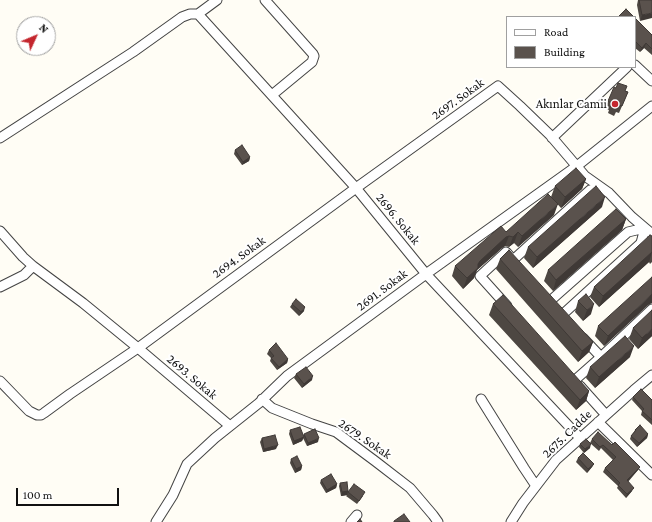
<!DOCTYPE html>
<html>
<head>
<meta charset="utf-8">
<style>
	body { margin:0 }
	#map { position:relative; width:652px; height:522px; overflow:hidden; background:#fffdf5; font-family:"Crimson Pro",serif }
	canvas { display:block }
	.legend { position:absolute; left:506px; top:16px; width:130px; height:52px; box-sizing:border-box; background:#fff; border:1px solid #a0a0a0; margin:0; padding:5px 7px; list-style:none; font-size:12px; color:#111 }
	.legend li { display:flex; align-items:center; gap:8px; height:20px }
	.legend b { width:20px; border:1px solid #a0a0a0 }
	.north { position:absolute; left:16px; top:16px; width:40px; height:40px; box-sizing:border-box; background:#fff; border:1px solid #a0a0a0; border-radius:50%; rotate:46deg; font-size:11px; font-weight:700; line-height:16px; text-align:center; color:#111 }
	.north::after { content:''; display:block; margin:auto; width:14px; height:18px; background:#c4262e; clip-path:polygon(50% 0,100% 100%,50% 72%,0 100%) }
	.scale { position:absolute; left:16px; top:488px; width:103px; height:18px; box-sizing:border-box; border:2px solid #111; border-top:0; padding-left:5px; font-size:12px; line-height:14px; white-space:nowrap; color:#111; -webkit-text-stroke:3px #fff; paint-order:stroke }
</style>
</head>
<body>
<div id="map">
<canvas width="652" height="522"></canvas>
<ul class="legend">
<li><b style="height:5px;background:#fff"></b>Road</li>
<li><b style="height:11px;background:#5a524d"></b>Building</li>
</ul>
<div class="north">N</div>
<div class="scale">100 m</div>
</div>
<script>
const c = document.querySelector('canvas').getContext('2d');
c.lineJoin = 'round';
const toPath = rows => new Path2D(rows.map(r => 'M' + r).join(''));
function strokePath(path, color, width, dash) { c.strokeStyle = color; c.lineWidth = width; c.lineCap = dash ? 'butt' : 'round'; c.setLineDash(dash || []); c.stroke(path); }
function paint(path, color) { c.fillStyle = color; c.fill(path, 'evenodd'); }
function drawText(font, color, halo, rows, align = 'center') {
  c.font = font + ' "Crimson Pro",serif'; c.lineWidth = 4; c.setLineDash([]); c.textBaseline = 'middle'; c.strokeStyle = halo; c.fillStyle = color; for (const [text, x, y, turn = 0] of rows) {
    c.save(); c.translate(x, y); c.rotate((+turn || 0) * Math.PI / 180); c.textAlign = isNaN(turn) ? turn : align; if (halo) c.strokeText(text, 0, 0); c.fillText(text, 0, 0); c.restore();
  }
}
const minor = toPath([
	[265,0,313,54,314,56,312,62,272,95],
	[198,14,356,188,426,274,580,438],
	[635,65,652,81],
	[0,138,133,52,182,17,190,14,198,14,217,0],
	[552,138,627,67],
	[0,231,23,257,33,266,83,303,138,348,230,426],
	[513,260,590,190],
	[0,287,24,275,33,266],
	[550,301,628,232,645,228,641,243,562,315],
	[507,306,480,276,506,252,514,261],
	[601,357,652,309],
	[575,380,601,357,583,338],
	[0,381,29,411,37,415,41,415,44,413,70,394,138,348,356,188,498,86,520,106,550,135,585,176,609,193,632,217,652,234],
	[580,386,606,415],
	[262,399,272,408,312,424,336,432,375,461,410,488,433,515,438,522],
	[481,399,524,468,536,486],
	[598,422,652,475],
	[156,522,173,495,187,464,215,438,259,403,287,376,426,274,577,166,652,106],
	[351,522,357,515],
	[511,522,523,503,556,460,634,390,652,375]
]);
const wall = toPath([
	[638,0,652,0,640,21,637,5],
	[635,18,652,35,652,55,644,48,640,52,635,48],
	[625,91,628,92,619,113,616,112,614,116,608,113,609,110,605,109,608,101],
	[235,150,250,157,249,161,242,165,234,154],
	[586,179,582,189,561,208,551,197,555,186],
	[602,207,533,268,524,258,528,247],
	[554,215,518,247,514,243,509,247,505,246,502,248,477,270,474,278,463,289,452,276,455,266,506,232],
	[626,219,622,230,553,291,544,281,548,270],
	[652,236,652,262,650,264,649,262,599,307,590,297,594,287],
	[500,259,593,342,589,352,578,362,496,269],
	[578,301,591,314,583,321,575,312],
	[651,303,648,305,604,346,595,336,598,326],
	[292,304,304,311,299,316,290,307],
	[493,304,589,391,586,401,576,410,489,315],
	[633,328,652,336,638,349,629,339],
	[269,350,288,359,287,363,277,370,270,361,271,358,267,354],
	[630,357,595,388,586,378,590,367],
	[296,374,312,380,302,388,294,378],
	[633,397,649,397,652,400,652,425,641,415,642,411,632,400],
	[290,430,303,437,304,434,318,442,307,446,303,438,302,441,293,445,289,434],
	[635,430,648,434,647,438,637,447,630,439,631,436,634,432],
	[262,438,276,449,263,452,260,442],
	[592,439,612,445,640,467,638,470,628,482,632,491,626,498,617,488,618,486,603,472,605,468,613,460,601,448,599,451,590,443],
	[580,444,590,448,584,453,579,447],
	[578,458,594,464,592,467,587,473,576,462],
	[291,459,302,466,301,470,295,473,290,463],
	[321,480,337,484,336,488,326,493,320,483],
	[340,483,348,491,363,496,357,504,346,496,347,495,341,496,339,486]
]);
const shadedWall = toPath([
	[652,13,652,18,640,21,642,15],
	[646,43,644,48,640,52,642,48],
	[250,157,249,161,242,165,243,162],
	[586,179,582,189,561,208,565,197],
	[605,197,602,207,533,268,537,257],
	[558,204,554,215,518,247,522,236],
	[626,219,622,230,553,291,556,280],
	[518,232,514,243,509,247,513,237],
	[509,236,505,246,502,248,477,270,474,278,463,289,467,278,480,261,506,237],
	[652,252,649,262,599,307,603,296],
	[652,294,652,303,648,305,604,346,608,336],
	[594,304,591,314,583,321,587,310],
	[305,307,304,311,299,316,301,312],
	[652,329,652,336,638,349,642,338],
	[593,342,589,352,578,362,582,351],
	[634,346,630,357,595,388,599,377],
	[288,359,287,363,277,370,279,367],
	[313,376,312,380,302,388,304,384],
	[589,391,586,401,576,410,580,400],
	[648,434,647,438,637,447,639,443],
	[304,437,302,441,293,445,294,441],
	[319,438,318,442,307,446,308,443],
	[591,444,590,448,584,453,585,449],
	[278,445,276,449,263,452,264,449],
	[594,464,592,467,587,473,588,469],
	[302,466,301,470,295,473,296,469],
	[640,467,638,470,625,484,627,480],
	[337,484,336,488,326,493,327,490],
	[634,488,632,491,626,498,627,494],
	[348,491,347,495,341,496,342,492]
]);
const building = toPath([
	[639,0,652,0,652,13,642,15,639,0],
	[626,9,634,17,618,17,626,9],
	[635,18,652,35,652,49,646,43,642,48,635,41,635,18],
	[618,83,627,86,625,91,628,92,622,106,619,105,617,108,610,106,611,103,608,101,614,87,616,88,618,83],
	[242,145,250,157,243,162,235,150,242,145],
	[576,168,586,179,565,197,555,186,576,168],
	[596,186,605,197,537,257,528,247,596,186],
	[548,194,558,204,522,236,518,232,513,237,509,236,506,237,480,261,478,264,478,268,467,278,455,266,501,226,506,232,548,194],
	[616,209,626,219,556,280,548,270,616,209],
	[650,235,652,236,652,252,603,296,594,287,650,235],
	[509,250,593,342,582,351,500,259,509,250],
	[652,277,652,294,608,336,598,326,652,277],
	[586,294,594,304,587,310,578,301,586,294],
	[503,295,589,391,580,400,493,304,503,295],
	[296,299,305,307,301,312,292,304,296,299],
	[652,310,652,329,642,338,633,328,652,310],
	[625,336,634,346,599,377,590,367,625,336],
	[276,343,288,359,279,367,271,358,274,356,269,350,276,343],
	[306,367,313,376,304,384,296,374,306,367],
	[641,389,652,400,652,420,642,411,644,409,633,397,641,389],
	[640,425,648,434,639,443,631,436,636,430,635,430,640,425],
	[300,427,304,437,294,441,290,430,300,427],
	[315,429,319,438,308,443,304,434,315,429],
	[598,432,612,445,615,442,640,467,627,480,634,488,627,494,618,485,620,483,605,468,616,457,603,445,600,447,592,439,598,432],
	[275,435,278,445,264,449,262,438,275,435],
	[586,439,591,444,585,449,580,444,586,439],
	[583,453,594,464,588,469,578,458,583,453],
	[297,456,302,466,296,469,291,459,297,456],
	[331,474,337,484,327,490,321,480,331,474],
	[347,482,348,491,342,492,340,483,347,482],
	[354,484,365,492,359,501,348,492,354,484],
	[404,514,410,522,394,522,394,521,404,514],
	[360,519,362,522,357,522,360,519]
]);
const markers = [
	[615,104,4,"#c4262e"]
];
const streetNames = [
	["2697. Sokak",458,99,-36],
	["2696. Sokak",398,219,51],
	["2694. Sokak",239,257,-36],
	["2691. Sokak",382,290,-37],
	["2693. Sokak",192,377,40],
	["2675. Cadde",567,434,-44],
	["2679. Sokak",365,439,34]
];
const poiNames = [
	["Akınlar Camii",607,104]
];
strokePath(minor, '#444', 11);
strokePath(minor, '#fff', 9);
paint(wall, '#4d4742');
paint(shadedWall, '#3f3936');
paint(building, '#5a524d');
strokePath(building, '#3f3936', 1);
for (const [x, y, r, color] of markers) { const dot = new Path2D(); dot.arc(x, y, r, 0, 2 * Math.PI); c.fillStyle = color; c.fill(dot); strokePath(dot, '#fff', 1.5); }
drawText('13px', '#111', '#fff', streetNames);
drawText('13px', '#111', '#fff', poiNames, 'right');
</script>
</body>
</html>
